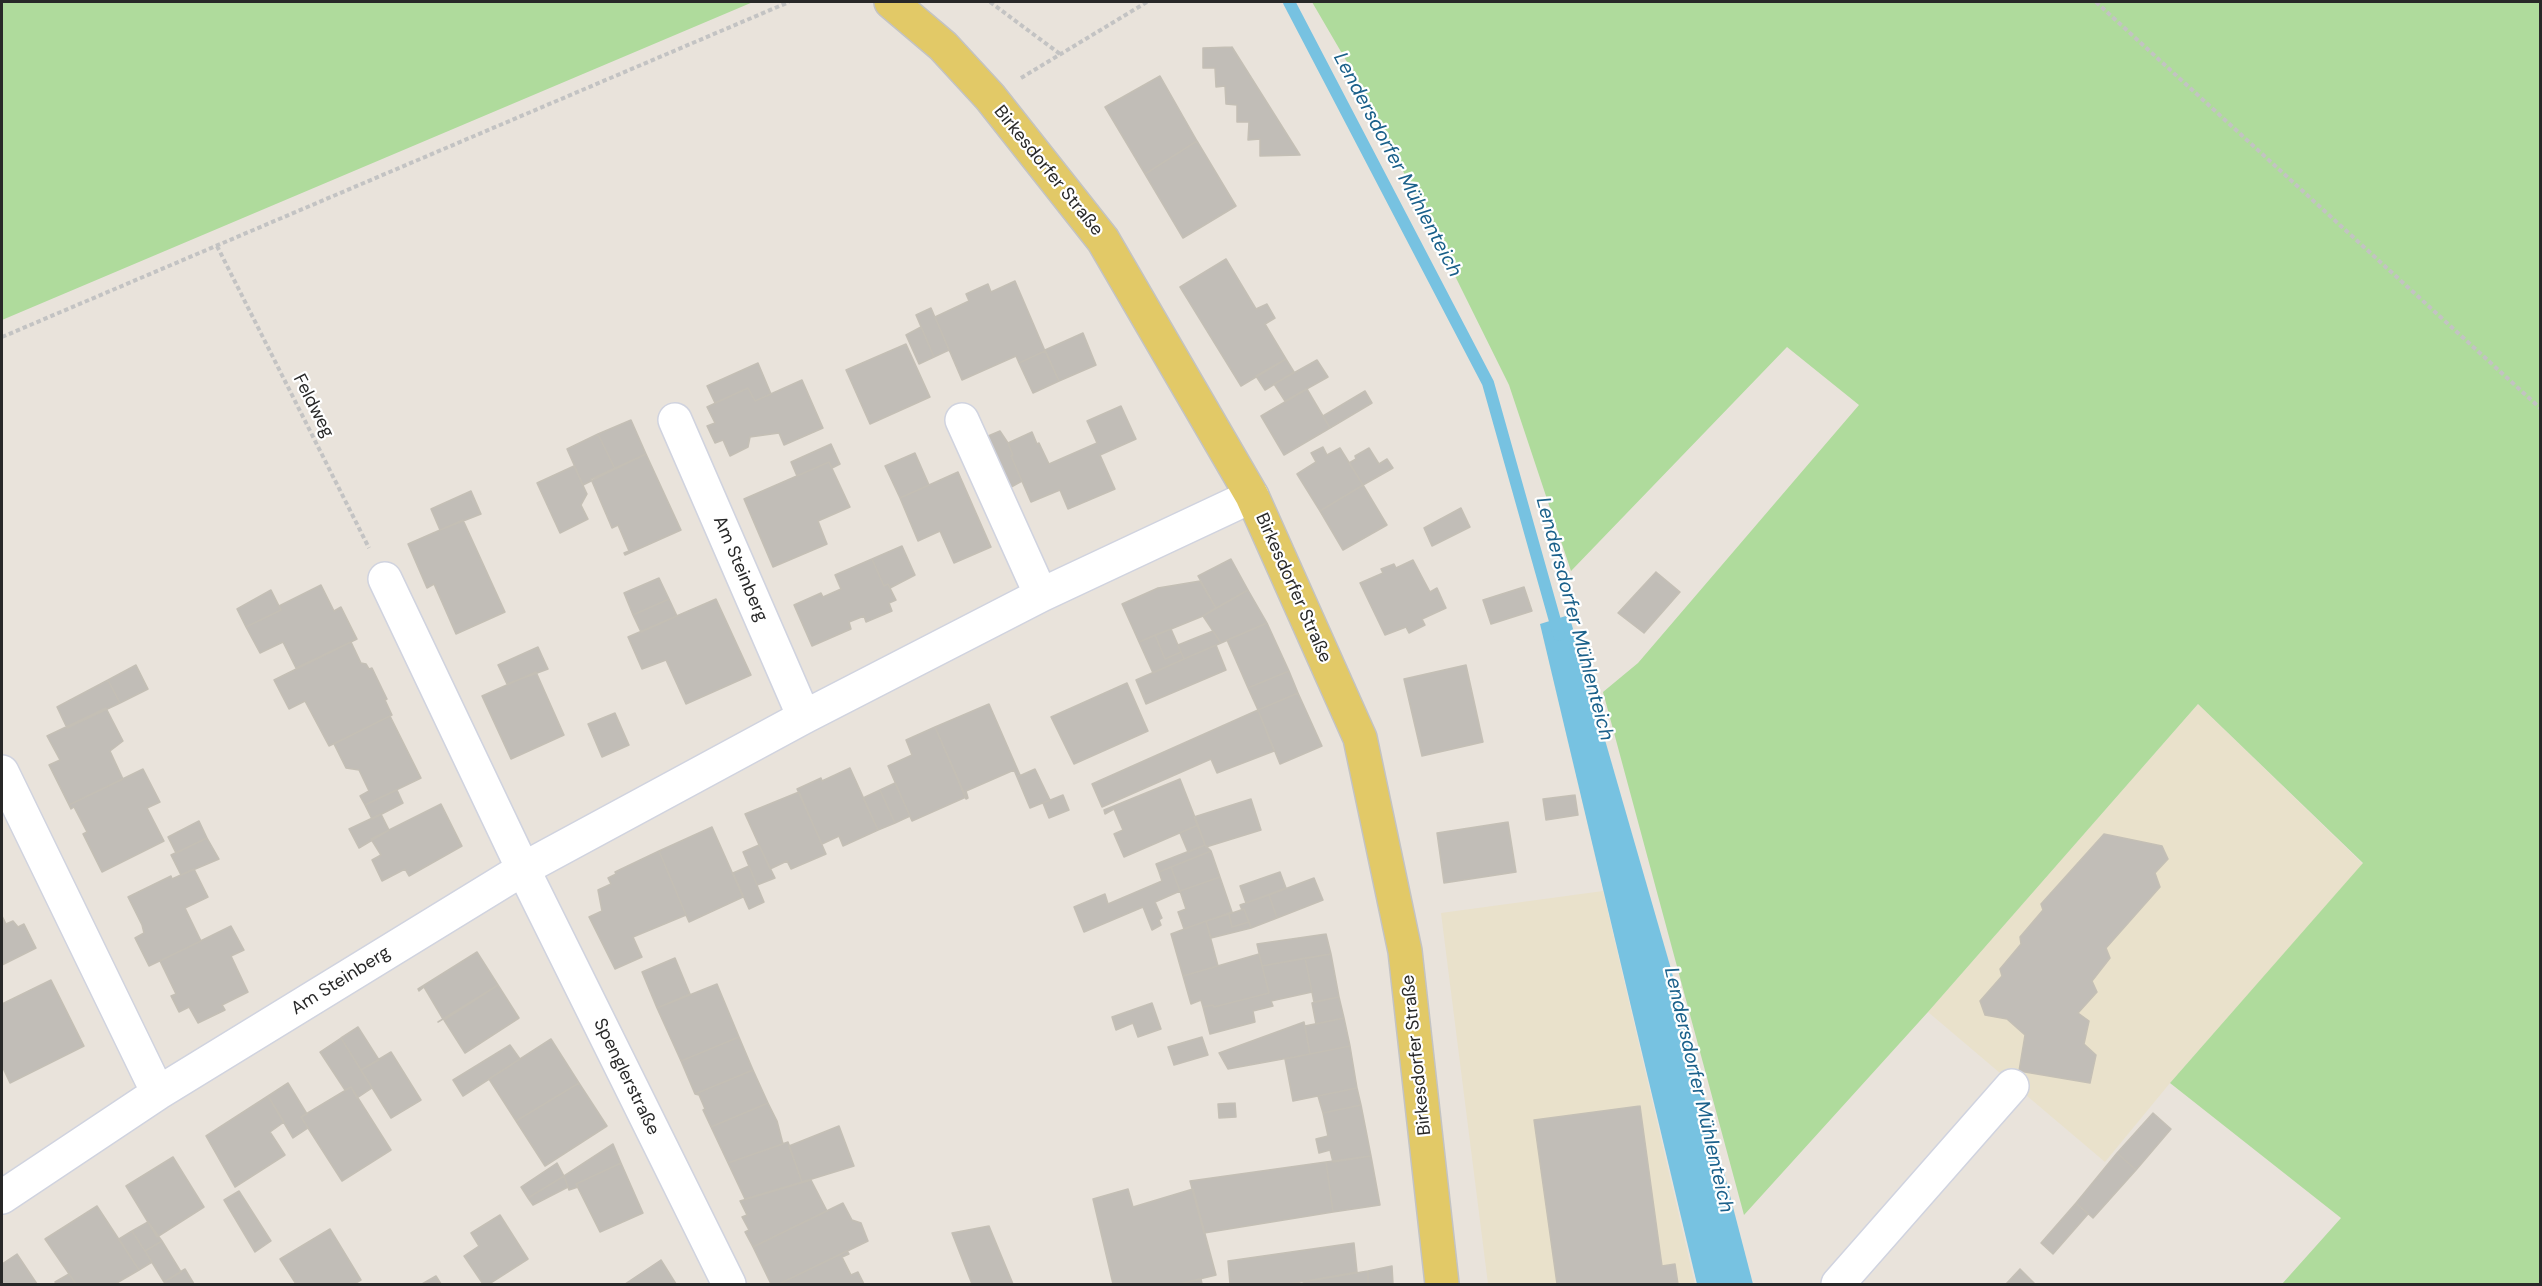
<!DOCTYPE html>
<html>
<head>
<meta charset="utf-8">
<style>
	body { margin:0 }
	#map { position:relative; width:2542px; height:1286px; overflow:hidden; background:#e9e3db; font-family:"DM Sans",sans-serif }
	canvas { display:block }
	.frame { position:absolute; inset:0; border:3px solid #282828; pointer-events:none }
</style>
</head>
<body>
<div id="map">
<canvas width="2542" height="1286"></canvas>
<div class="frame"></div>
</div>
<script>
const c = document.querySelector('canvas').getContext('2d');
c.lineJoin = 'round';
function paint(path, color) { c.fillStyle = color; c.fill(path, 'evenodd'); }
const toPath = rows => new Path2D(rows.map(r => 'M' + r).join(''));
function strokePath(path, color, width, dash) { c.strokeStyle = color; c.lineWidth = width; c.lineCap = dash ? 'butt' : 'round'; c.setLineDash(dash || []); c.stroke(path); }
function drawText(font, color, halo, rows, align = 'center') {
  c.font = font + ' "DM Sans",sans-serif'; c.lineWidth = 4.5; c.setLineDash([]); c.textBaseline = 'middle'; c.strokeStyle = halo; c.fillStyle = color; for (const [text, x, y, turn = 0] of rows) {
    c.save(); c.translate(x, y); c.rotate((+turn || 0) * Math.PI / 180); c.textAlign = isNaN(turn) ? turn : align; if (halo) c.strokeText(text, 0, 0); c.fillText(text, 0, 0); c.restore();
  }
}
const education = toPath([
	[2198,704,2363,864,2170,1083,2105,1162,1928,1012],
	[1603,891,1695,1284,1488,1284,1441,913]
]);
const green = toPath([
	[2,2,753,2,2,320],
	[1312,2,2540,2,2540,1284,2282,1284,2341,1218,2170,1083,2363,863,2198,704,1928,1012,1744,1215,1603,692,1638,663,1859,405,1787,347,1571,571,1509,385,1361,86]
]);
const water = toPath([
	[1569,615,1671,969,1753,1284,1697,1284,1540,624]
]);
const stream = toPath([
	[1289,2,1488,383,1559,635]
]);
const building = toPath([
	[1232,47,1300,155,1260,156,1260,139,1248,140,1249,122,1237,122,1237,105,1226,104,1225,86,1216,87,1215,68,1203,68,1203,48,1232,47],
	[1160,76,1197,141,1145,174,1105,107,1160,76],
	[1197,141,1236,206,1183,238,1145,174,1197,141],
	[1226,259,1256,309,1267,304,1275,318,1265,324,1286,359,1241,386,1180,287,1226,259],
	[1015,281,1045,351,1019,363,1016,356,962,380,935,317,969,301,966,294,988,284,991,292,1015,281],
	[931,308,949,350,934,357,916,315,931,308],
	[921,327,934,357,919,364,906,335,921,327],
	[1083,333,1096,365,1059,381,1045,350,1083,333],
	[906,344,930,397,870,424,846,370,906,344],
	[1045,351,1059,381,1033,393,1019,363,1045,351],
	[1286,359,1294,372,1265,390,1256,376,1286,359],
	[1317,360,1328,377,1285,401,1274,384,1317,360],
	[758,363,771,394,755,401,748,388,715,403,707,386,758,363],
	[802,380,823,428,784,445,779,433,750,437,748,447,730,456,723,440,715,443,707,426,715,423,707,407,748,388,755,401,802,380],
	[1307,389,1330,428,1284,455,1261,416,1307,389],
	[1365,391,1372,403,1330,428,1323,416,1365,391],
	[1121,406,1136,439,1100,455,1115,489,1068,509,1060,490,1031,502,1011,456,1013,455,1008,443,1032,432,1037,444,1039,443,1049,464,1097,443,1087,421,1121,406],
	[631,420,646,454,615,469,598,434,631,420],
	[1000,431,1008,443,1013,455,1011,456,1022,481,1004,491,981,439,1000,431],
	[598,434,615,469,583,485,567,449,598,434],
	[831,444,840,464,832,468,829,462,797,476,791,462,831,444],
	[1323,447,1327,455,1340,448,1363,485,1320,511,1297,474,1316,462,1311,453,1323,447],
	[1369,448,1379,464,1387,459,1393,468,1363,485,1349,463,1356,459,1355,456,1369,448],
	[915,453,929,485,900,498,885,466,915,453],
	[646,454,681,530,625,555,624,553,629,551,618,525,612,528,591,479,646,454],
	[829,462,850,507,818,521,827,544,773,567,744,499,829,462],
	[574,466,587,494,581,505,588,519,560,533,537,483,574,466],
	[958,472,991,547,954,563,940,531,918,541,900,498,958,472],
	[1363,485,1387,525,1343,550,1320,511,1363,485],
	[471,491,481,514,440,530,431,509,471,491],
	[1461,508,1470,527,1432,546,1424,528,1461,508],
	[463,520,505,612,456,634,434,584,427,588,408,544,463,520],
	[902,546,915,575,890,588,888,584,884,586,872,559,902,546],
	[872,559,884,586,888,584,896,600,889,603,892,611,866,622,864,616,849,622,851,629,812,646,794,605,821,593,823,597,841,589,835,575,872,559],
	[1231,559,1248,590,1216,608,1198,576,1231,559],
	[1413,560,1430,592,1437,588,1446,608,1422,619,1425,625,1409,633,1406,627,1385,635,1360,583,1383,573,1381,569,1394,564,1396,568,1413,560],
	[1656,572,1680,592,1644,633,1618,613,1656,572],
	[659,578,669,599,633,615,624,593,659,578],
	[1200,581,1216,608,1203,616,1139,642,1122,604,1158,588,1200,581],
	[321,585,334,611,341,607,357,639,296,668,283,642,260,653,246,627,281,610,279,606,321,585],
	[1524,587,1532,611,1491,624,1483,600,1524,587],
	[271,590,281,610,246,627,237,609,271,590],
	[1248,590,1267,623,1221,643,1203,616,1248,590],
	[669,599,677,616,641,632,633,615,669,599],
	[716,599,751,675,686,704,666,660,642,669,628,637,716,599],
	[1267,623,1289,671,1248,688,1227,640,1267,623],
	[1171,629,1181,652,1165,659,1155,635,1171,629],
	[1213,631,1221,643,1184,659,1178,645,1213,631],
	[1155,635,1165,659,1181,652,1184,659,1153,673,1139,642,1155,635],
	[351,642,361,663,366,664,369,669,372,668,387,699,385,700,392,715,329,746,305,701,289,709,274,680,351,642],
	[1216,645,1226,670,1146,704,1136,680,1216,645],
	[538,647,548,669,507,684,498,665,538,647],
	[136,665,148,689,120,703,108,680,136,665],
	[1466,665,1483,742,1422,756,1404,679,1466,665],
	[1289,671,1298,693,1258,710,1248,688,1289,671],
	[536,672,564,735,511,759,482,696,536,672],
	[108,680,120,703,67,728,57,707,108,680],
	[1127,683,1148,731,1074,764,1051,717,1127,683],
	[1298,693,1322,746,1280,764,1258,710,1298,693],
	[989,704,1020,775,1017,777,1014,770,966,791,968,798,966,799,935,727,989,704],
	[106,708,123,741,110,751,123,779,69,805,49,765,60,760,47,736,106,708],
	[1258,710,1274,751,1217,773,1211,759,1102,807,1092,784,1258,710],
	[615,713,629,745,602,757,588,724,615,713],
	[390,716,421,778,365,805,360,796,369,791,359,770,346,768,334,744,390,716],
	[935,727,966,797,912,821,888,766,912,755,906,740,935,727],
	[850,768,878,830,843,846,839,836,822,844,797,789,821,778,822,781,850,768],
	[143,769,160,802,147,808,164,841,102,872,83,834,87,832,74,807,71,809,69,805,143,769],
	[1035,769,1050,800,1030,808,1017,777,1035,769],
	[1180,779,1198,825,1124,857,1114,834,1123,830,1114,809,1105,814,1104,810,1180,779],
	[895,783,910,816,895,823,880,790,895,783],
	[397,790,403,803,372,819,365,805,397,790],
	[880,790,895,823,878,830,863,798,880,790],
	[799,792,826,854,791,869,787,861,770,869,745,814,799,792],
	[1063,795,1069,810,1049,818,1043,803,1063,795],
	[1575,795,1578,815,1546,820,1543,799,1575,795],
	[1251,799,1261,830,1206,847,1194,817,1251,799],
	[441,804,462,846,409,876,405,869,382,881,372,860,381,855,371,839,441,804],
	[381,814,389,830,359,848,349,829,381,814],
	[199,821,207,838,176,853,168,837,199,821],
	[1508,822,1516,872,1444,883,1437,833,1508,822],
	[1198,825,1205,845,1188,852,1180,833,1198,825],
	[712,827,743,897,689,922,659,851,712,827],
	[2104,834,2162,846,2168,859,2155,873,2160,887,2106,948,2110,958,2092,981,2097,992,2078,1013,2089,1021,2084,1044,2096,1055,2090,1083,2019,1071,2025,1035,2007,1019,1985,1015,1980,1001,2002,976,2000,969,2021,944,2020,937,2043,910,2041,904,2104,834],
	[207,838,219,859,181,875,171,855,207,838],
	[759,845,775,878,757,885,743,852,759,845],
	[1205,845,1211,851,1159,872,1156,864,1205,845],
	[659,851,686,915,633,937,642,957,615,969,589,917,602,911,598,890,611,884,608,878,616,874,615,872,659,851],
	[1211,851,1220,877,1180,891,1171,867,1211,851],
	[749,866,764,902,749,909,733,873,749,866],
	[1171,867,1180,891,1155,902,1162,918,1159,920,1161,925,1152,930,1143,907,1084,932,1074,907,1105,894,1108,904,1162,881,1159,872,1171,867],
	[194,869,208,897,185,908,201,941,149,966,135,938,144,933,142,925,128,897,171,876,172,879,194,869],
	[1280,872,1286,888,1246,903,1240,886,1280,872],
	[1220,877,1232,912,1184,929,1178,912,1186,909,1180,891,1220,877],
	[1314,878,1323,900,1277,918,1269,895,1314,878],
	[1269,895,1277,918,1251,928,1244,909,1242,910,1240,905,1269,895],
	[1244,909,1249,922,1232,927,1229,914,1244,909],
	[1229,914,1232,927,1249,922,1251,928,1211,938,1206,921,1229,914],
	[2,916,6,924,13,921,18,927,24,924,36,948,2,965,2,916],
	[1206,921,1218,966,1183,976,1171,934,1206,921],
	[231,926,244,950,231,956,248,992,222,1005,225,1010,198,1023,189,1007,179,1012,171,996,176,994,160,961,231,926],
	[1326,934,1331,954,1262,966,1257,944,1326,934],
	[477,952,498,985,438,1022,443,1019,424,987,419,991,418,989,477,952],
	[1259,954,1269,993,1214,1007,1213,1005,1203,1007,1201,1000,1191,1004,1183,976,1259,954],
	[1331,954,1339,997,1314,1002,1305,958,1331,954],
	[675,958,690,994,657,1008,642,972,675,958],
	[1305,958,1312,992,1271,1001,1273,1006,1253,1011,1255,1022,1210,1034,1203,1007,1213,1005,1214,1007,1269,993,1262,966,1305,958],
	[51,980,84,1046,10,1083,2,1066,2,1004,51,980],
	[717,984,739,1037,681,1061,657,1008,717,984],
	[498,985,519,1018,465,1053,444,1020,498,985],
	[1339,997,1344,1018,1316,1024,1312,1003,1339,997],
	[1152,1003,1161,1029,1138,1037,1133,1023,1116,1030,1112,1017,1152,1003],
	[1344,1018,1350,1046,1310,1054,1305,1026,1344,1018],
	[1304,1022,1310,1054,1228,1069,1219,1053,1304,1022],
	[358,1027,379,1060,361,1070,341,1038,358,1027],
	[739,1037,753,1070,695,1094,681,1061,739,1037],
	[1202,1037,1208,1055,1174,1065,1168,1047,1202,1037],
	[341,1038,372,1088,357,1098,351,1087,345,1090,320,1052,341,1038],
	[551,1039,579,1083,516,1121,489,1079,551,1039],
	[510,1045,520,1059,463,1096,453,1080,510,1045],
	[1350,1046,1357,1088,1293,1101,1285,1059,1350,1046],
	[391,1052,421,1100,391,1118,361,1070,391,1052],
	[753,1070,768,1103,711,1127,703,1110,705,1109,699,1095,695,1094,753,1070],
	[288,1083,307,1114,301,1117,308,1128,293,1138,268,1096,288,1083],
	[579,1083,607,1126,545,1166,516,1121,579,1083],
	[351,1087,391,1150,342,1181,301,1117,351,1087],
	[1357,1088,1361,1105,1323,1113,1318,1096,1357,1088],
	[268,1096,284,1122,270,1132,285,1155,235,1187,206,1136,268,1096],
	[768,1103,777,1121,783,1144,728,1163,711,1127,768,1103],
	[1235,1103,1236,1117,1219,1118,1218,1104,1235,1103],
	[1361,1105,1371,1156,1333,1162,1330,1150,1319,1153,1316,1139,1328,1136,1323,1113,1361,1105],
	[1640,1106,1662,1266,1675,1264,1678,1284,1557,1284,1534,1120,1640,1106],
	[2153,1113,2171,1129,2136,1170,2117,1153,2153,1113],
	[839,1126,854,1166,802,1182,789,1146,839,1126],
	[788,1142,802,1182,745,1199,728,1163,788,1142],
	[613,1144,621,1163,576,1184,578,1187,569,1190,564,1176,613,1144],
	[2117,1153,2136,1170,2093,1218,2076,1203,2117,1153],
	[1371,1156,1380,1205,1333,1212,1326,1162,1371,1156],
	[173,1157,204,1207,157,1237,126,1186,173,1157],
	[1326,1162,1333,1212,1204,1233,1190,1181,1326,1162],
	[557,1163,564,1176,528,1198,521,1187,557,1163],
	[621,1163,643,1213,600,1232,576,1184,621,1163],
	[564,1176,568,1187,533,1205,528,1198,564,1176],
	[811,1180,827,1211,753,1247,745,1232,749,1230,742,1217,747,1215,740,1201,811,1180],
	[1128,1189,1133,1207,1193,1189,1216,1275,1179,1284,1113,1284,1093,1199,1128,1189],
	[239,1191,271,1241,255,1252,224,1200,239,1191],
	[843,1203,852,1220,861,1223,868,1241,779,1284,771,1284,753,1247,843,1203],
	[2076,1203,2088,1214,2053,1254,2041,1243,2076,1203],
	[97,1206,139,1270,115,1284,76,1284,45,1239,97,1206],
	[500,1215,528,1259,489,1284,483,1284,464,1256,479,1246,471,1233,500,1215],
	[148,1222,162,1241,145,1251,132,1231,148,1222],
	[989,1226,1013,1284,972,1284,952,1233,989,1226],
	[330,1229,361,1280,354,1284,296,1284,280,1259,330,1229],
	[132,1231,152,1262,139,1270,119,1239,132,1231],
	[162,1241,181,1272,164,1282,145,1251,162,1241],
	[1354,1243,1357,1272,1289,1284,1230,1284,1228,1261,1354,1243],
	[847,1251,849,1254,842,1257,851,1275,858,1272,864,1284,779,1284,847,1251],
	[17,1254,37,1284,2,1284,2,1264,17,1254],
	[661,1260,676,1284,625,1284,661,1260],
	[1392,1266,1393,1284,1368,1284,1368,1271,1392,1266],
	[185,1269,194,1284,166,1284,164,1282,185,1269],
	[2020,1269,2035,1284,2006,1284,2020,1269],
	[1368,1271,1368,1284,1304,1284,1303,1282,1368,1271],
	[69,1274,76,1284,56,1284,55,1282,69,1274],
	[436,1276,441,1284,422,1284,436,1276],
	[1201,1279,1202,1284,1179,1284,1201,1279]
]);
const path = toPath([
	[990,2,1060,54],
	[2096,2,2540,408],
	[1021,78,1147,2],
	[217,246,369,548],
	[2,337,789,2]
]);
const minor = toPath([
	[675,420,804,717],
	[962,420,1041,595],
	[385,579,523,869,729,1284],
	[2,772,158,1093],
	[2,1197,158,1093,523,869,804,717,1041,595,1252,496],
	[1838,1284,2012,1086]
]);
const major = toPath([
	[891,2,943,46,990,97,1103,240,1252,496,1360,738,1405,951,1442,1284]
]);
const streetNames = [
	["Birkesdorfer Straße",1048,171,51],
	["Feldweg",313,406,63],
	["Am Steinberg",740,569,67],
	["Birkesdorfer Straße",1293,588,66],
	["Am Steinberg",341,981,-32],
	["Birkesdorfer Straße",1417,1055,-96],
	["Spenglerstraße",626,1077,64]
];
const waterNames = [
	["Lendersdorfer Mühlenteich",1397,165,62],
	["Lendersdorfer Mühlenteich",1574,619,75],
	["Lendersdorfer Mühlenteich",1698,1090,77]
];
paint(education, '#e9e1cb');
paint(green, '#afdb9c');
paint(water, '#77c2e1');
strokePath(stream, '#77c2e1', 12);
paint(building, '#c1bdb7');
strokePath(building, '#c4bfb5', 1.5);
strokePath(minor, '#d0d3df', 36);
strokePath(major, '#c3c3c3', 36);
strokePath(path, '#c3c3c3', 4, [4.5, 3]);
strokePath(minor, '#fff', 33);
strokePath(major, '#e2c967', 33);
drawText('18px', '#282828', '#fff', streetNames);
drawText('italic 20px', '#1a608a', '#fff', waterNames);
</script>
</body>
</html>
